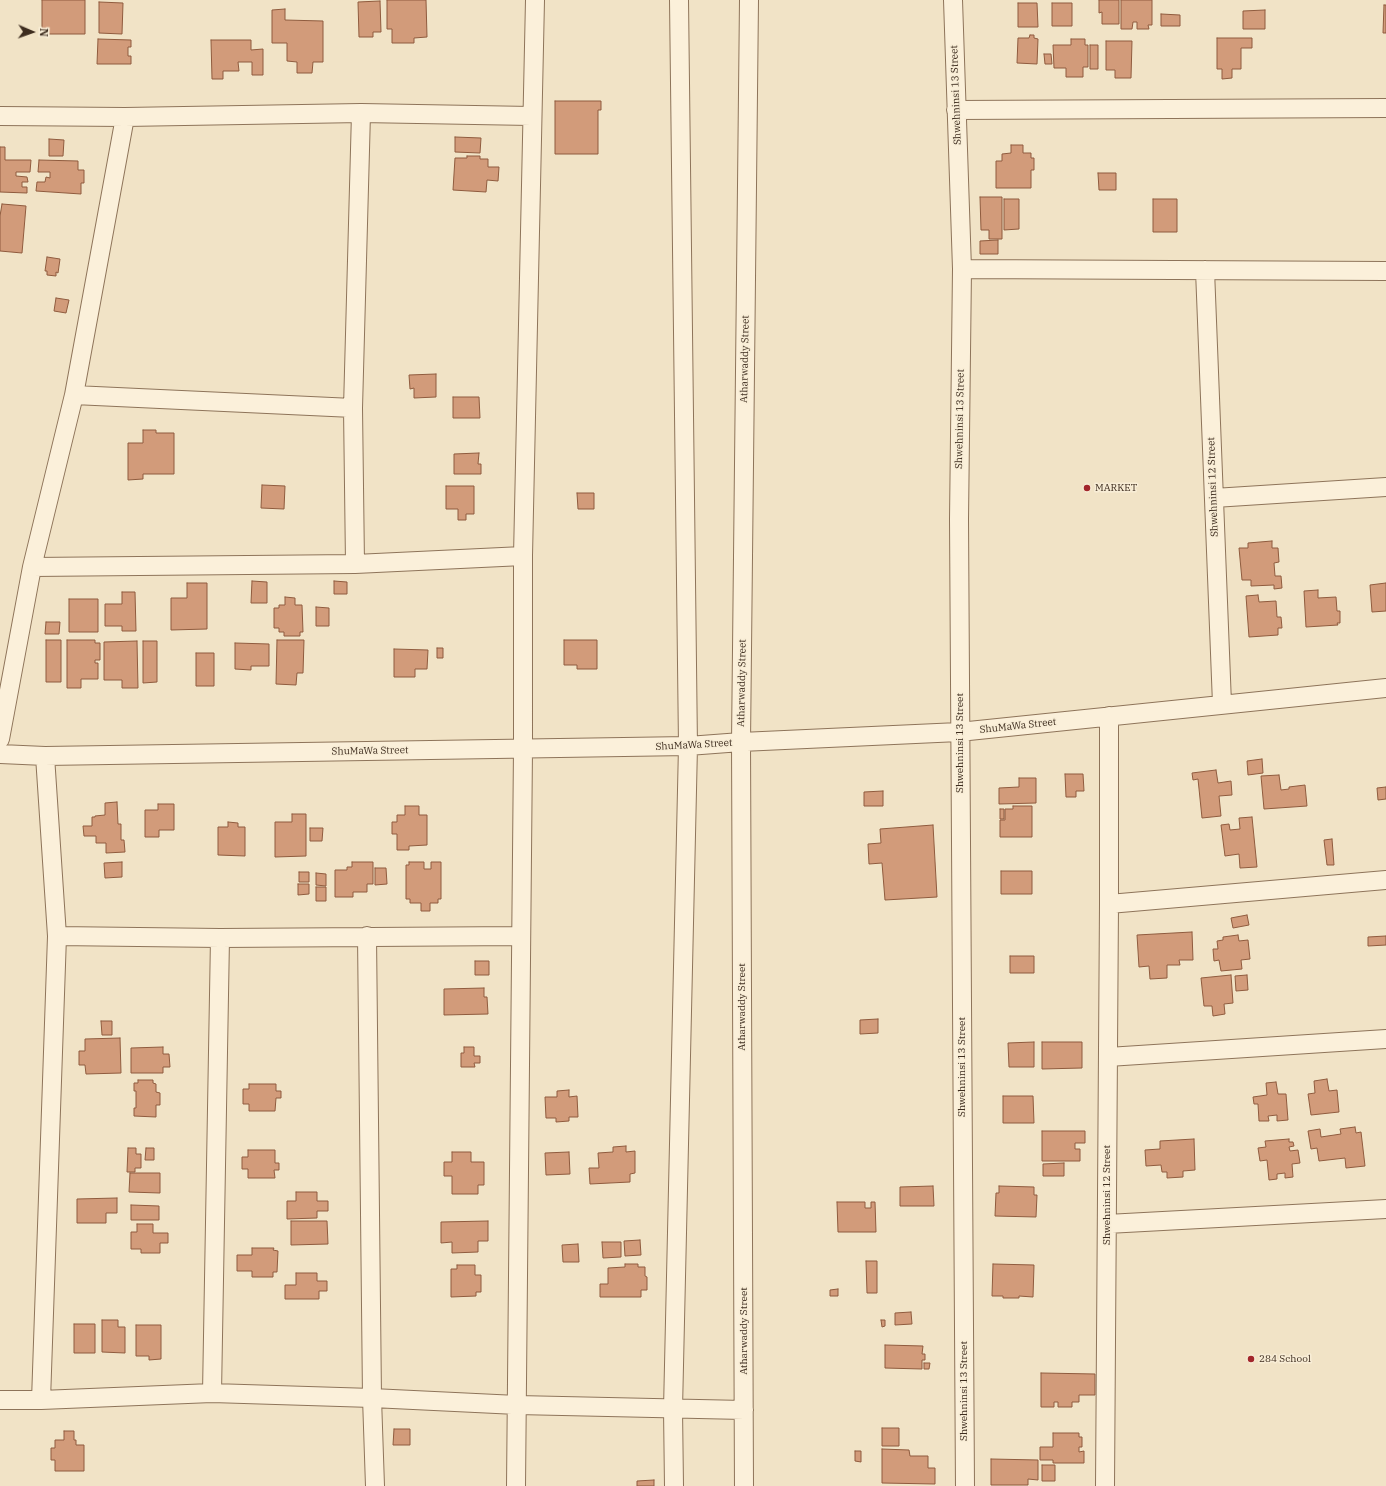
<!DOCTYPE html>
<html>
<head>
<meta charset="utf-8">
<style>
	body { margin:0 }
	#map { position:relative; width:1386px; height:1486px; overflow:hidden; background:#f1e3c6; font-family:"IBM Plex Serif",serif }
	canvas { display:block }
	.north { position:absolute; left:12px; top:12px; width:40px; height:40px; -webkit-text-stroke:3px #f8edd6; paint-order:stroke; rotate:92deg; font-size:11px; font-weight:700; line-height:16px; text-align:center; color:#3e2d1f }
	.north::after { content:''; display:block; margin:auto; width:14px; height:18px; background:#3e2d1f; clip-path:polygon(50% 0,100% 100%,50% 72%,0 100%) }
</style>
</head>
<body>
<div id="map">
<canvas width="1386" height="1486"></canvas>
<div class="north">N</div>
</div>
<script>
const c = document.querySelector('canvas').getContext('2d');
c.lineJoin = 'round';
function paint(path, color) { c.fillStyle = color; c.fill(path, 'evenodd'); }
const toPath = rows => new Path2D(rows.map(r => 'M' + r).join(''));
function strokePath(path, color, width, dash) { c.strokeStyle = color; c.lineWidth = width; c.lineCap = dash ? 'butt' : 'round'; c.setLineDash(dash || []); c.stroke(path); }
function drawText(font, color, halo, rows, align = 'center') {
  c.font = font + ' "IBM Plex Serif",serif'; c.lineWidth = 3; c.setLineDash([]); c.textBaseline = 'middle'; c.strokeStyle = halo; c.fillStyle = color; for (const [text, x, y, turn = 0] of rows) {
    c.save(); c.translate(x, y); c.rotate((+turn || 0) * Math.PI / 180); c.textAlign = isNaN(turn) ? turn : align; if (halo) c.strokeText(text, 0, 0); c.fillText(text, 0, 0); c.restore();
  }
}
const building = toPath([
	[42,0,85,0,85,34,42,34,42,0],
	[387,0,426,0,427,37,414,38,414,43,392,43,392,29,387,29,387,0],
	[1099,0,1119,0,1119,24,1102,24,1102,12,1099,13,1099,0],
	[1121,0,1152,0,1152,25,1148,25,1149,29,1137,29,1137,22,1133,22,1132,29,1121,29,1121,0],
	[380,1,381,32,373,32,373,37,359,37,358,2,380,1],
	[99,2,123,3,122,34,99,33,99,2],
	[1018,3,1037,3,1038,27,1018,27,1018,3],
	[1052,3,1072,3,1072,26,1052,26,1052,3],
	[1384,5,1386,5,1386,33,1383,33,1384,5],
	[285,9,285,20,323,21,323,62,313,62,312,73,297,73,297,62,287,61,287,43,272,43,272,10,285,9],
	[1265,10,1265,29,1243,29,1243,11,1265,10],
	[1161,14,1180,15,1180,26,1161,26,1161,14],
	[1030,35,1034,35,1034,38,1038,39,1037,64,1017,63,1018,38,1029,38,1030,35],
	[1217,38,1252,38,1252,48,1241,48,1241,69,1232,69,1232,78,1222,79,1222,69,1217,69,1217,38],
	[98,39,131,40,131,47,128,47,128,56,131,56,131,64,97,64,98,39],
	[1071,39,1085,39,1085,45,1088,45,1088,67,1083,67,1083,77,1066,77,1066,68,1054,68,1053,45,1071,45,1071,39],
	[211,40,251,40,251,50,263,49,263,75,252,75,252,62,238,62,239,71,223,71,223,79,212,79,211,40],
	[1106,41,1132,41,1131,78,1115,78,1115,70,1106,70,1106,41],
	[1090,45,1098,45,1098,69,1090,69,1090,45],
	[1044,54,1051,54,1052,64,1045,64,1044,54],
	[555,101,601,101,601,110,598,110,598,154,555,154,555,101],
	[455,137,481,138,480,153,455,152,455,137],
	[49,139,64,140,63,156,49,156,49,139],
	[1011,145,1023,145,1023,153,1031,153,1031,158,1034,158,1034,170,1031,170,1031,188,996,188,996,161,1002,161,1002,154,1011,153,1011,145],
	[0,147,5,147,5,160,31,160,30,172,16,172,16,176,27,177,28,182,22,182,22,187,27,187,27,193,0,192,0,147],
	[467,156,480,156,480,159,488,159,488,167,499,167,498,181,487,180,486,192,453,190,455,158,467,158,467,156],
	[39,160,78,161,78,170,84,170,84,183,81,183,81,194,36,191,37,182,45,182,46,177,50,178,50,172,38,172,39,160],
	[1098,173,1116,173,1116,190,1099,190,1098,173],
	[980,197,1002,197,1002,239,989,239,989,230,981,230,980,197],
	[1004,199,1019,199,1019,229,1004,230,1004,199],
	[1153,199,1177,199,1177,232,1153,232,1153,199],
	[2,204,26,206,22,253,0,251,0,216,2,204],
	[998,240,998,254,980,254,980,241,998,240],
	[47,257,60,259,58,273,56,272,56,276,47,275,47,271,45,271,47,257],
	[56,298,69,300,66,313,54,311,56,298],
	[436,374,436,397,414,398,414,388,410,389,409,375,436,374],
	[453,397,479,397,480,418,453,418,453,397],
	[143,430,156,430,156,433,174,433,174,474,143,474,143,479,128,480,128,443,143,443,143,430],
	[479,453,478,464,481,464,481,474,454,474,454,454,479,453],
	[262,485,285,486,284,509,261,508,262,485],
	[446,486,474,486,474,514,466,514,466,520,458,520,458,509,446,509,446,486],
	[577,493,594,493,594,509,578,509,577,493],
	[1272,541,1272,548,1278,548,1279,562,1274,563,1275,576,1281,576,1282,588,1274,589,1274,585,1251,586,1251,580,1242,580,1239,548,1248,548,1248,543,1272,541],
	[252,581,267,582,267,603,251,603,252,581],
	[334,581,347,582,347,594,334,594,334,581],
	[187,583,207,583,207,629,171,630,171,598,187,598,187,583],
	[1386,583,1386,611,1372,612,1370,585,1386,583],
	[1318,590,1318,598,1336,597,1337,611,1340,611,1340,623,1337,623,1338,625,1306,627,1304,591,1318,590],
	[122,592,135,592,136,631,122,631,122,626,105,626,105,604,122,604,122,592],
	[1258,595,1259,602,1276,601,1277,617,1281,617,1282,628,1278,628,1278,635,1249,637,1246,596,1258,595],
	[285,597,295,598,295,605,302,605,303,632,300,632,300,636,284,636,284,632,279,632,279,628,274,628,274,608,279,608,279,605,285,605,285,597],
	[69,599,98,599,98,632,69,632,69,599],
	[316,607,329,608,329,626,316,626,316,607],
	[46,622,60,622,59,634,45,634,46,622],
	[46,640,61,640,61,682,46,682,46,640],
	[67,640,95,640,95,643,100,643,100,660,95,660,95,663,98,663,98,679,81,679,81,688,67,688,67,640],
	[277,640,304,640,303,673,297,673,296,685,276,684,277,640],
	[564,640,597,640,597,669,577,669,577,665,564,665,564,640],
	[137,641,138,688,122,688,122,680,104,680,104,642,137,641],
	[143,641,157,641,157,682,143,683,143,641],
	[235,643,269,644,269,666,251,666,251,670,235,669,235,643],
	[437,648,443,648,443,658,437,658,437,648],
	[394,649,428,650,427,669,415,669,415,677,394,677,394,649],
	[196,653,214,653,214,686,196,686,196,653],
	[1262,759,1263,773,1248,775,1247,761,1262,759],
	[1216,770,1218,783,1231,781,1232,795,1219,796,1221,816,1202,818,1198,779,1193,780,1192,773,1216,770],
	[1065,774,1083,774,1084,791,1076,791,1076,797,1066,797,1065,774],
	[1279,775,1281,790,1289,789,1289,787,1305,785,1307,806,1264,809,1261,776,1279,775],
	[1019,778,1036,778,1036,803,999,804,999,788,1019,787,1019,778],
	[1386,787,1386,799,1378,800,1377,788,1386,787],
	[883,791,883,806,864,806,864,792,883,791],
	[117,802,118,824,121,824,121,840,124,840,125,852,106,853,106,843,96,843,96,836,84,836,83,826,92,826,92,817,95,817,95,816,105,815,105,803,117,802],
	[158,804,174,804,174,830,159,830,159,837,145,837,145,810,158,810,158,804],
	[405,806,419,806,419,815,427,815,427,845,409,846,409,850,397,850,397,834,392,834,392,822,397,822,397,815,405,815,405,806],
	[1013,806,1032,806,1032,837,1000,837,1000,820,1005,820,1005,809,1013,809,1013,806],
	[1000,809,1004,809,1004,819,1000,819,1000,809],
	[292,814,306,814,306,856,275,857,275,822,292,822,292,814],
	[1252,817,1257,867,1240,868,1239,854,1225,856,1221,825,1229,824,1230,830,1240,829,1239,818,1252,817],
	[228,822,238,823,238,827,245,827,245,856,218,855,218,827,228,827,228,822],
	[933,825,937,897,885,900,882,863,869,864,868,844,881,843,880,829,933,825],
	[310,828,323,828,322,841,310,841,310,828],
	[1332,839,1334,865,1327,865,1324,840,1332,839],
	[122,862,122,877,105,878,104,863,122,862],
	[352,862,373,862,373,884,367,884,367,892,353,892,353,897,335,897,335,870,347,870,347,867,352,867,352,862],
	[409,862,424,862,424,869,431,869,431,862,441,862,441,899,438,899,438,903,430,903,430,911,421,911,421,903,410,903,410,899,406,899,406,865,409,865,409,862],
	[375,868,386,868,387,884,375,885,375,868],
	[1001,871,1032,871,1032,894,1001,894,1001,871],
	[299,872,309,872,309,882,299,882,299,872],
	[316,873,326,874,326,886,316,885,316,873],
	[298,884,309,884,309,894,298,895,298,884],
	[316,887,326,887,326,901,316,901,316,887],
	[1247,915,1249,925,1233,928,1231,918,1247,915],
	[1192,932,1193,960,1179,960,1180,965,1167,965,1167,978,1150,979,1149,966,1139,967,1137,935,1192,932],
	[1238,935,1239,941,1248,940,1250,959,1241,960,1242,969,1221,971,1219,960,1214,961,1213,949,1218,949,1217,941,1223,940,1223,937,1238,935],
	[1386,936,1386,945,1368,946,1368,937,1386,936],
	[1010,956,1034,956,1034,973,1010,973,1010,956],
	[475,961,489,961,489,975,475,975,475,961],
	[1231,975,1233,1003,1224,1004,1225,1014,1213,1016,1212,1006,1204,1006,1201,978,1231,975],
	[1247,975,1248,990,1236,991,1235,976,1247,975],
	[484,988,484,997,487,997,488,1014,444,1015,444,989,484,988],
	[878,1019,878,1033,860,1034,860,1020,878,1019],
	[101,1021,112,1021,112,1035,102,1035,101,1021],
	[120,1038,121,1073,86,1074,85,1065,79,1065,79,1051,85,1051,85,1039,120,1038],
	[1034,1042,1034,1067,1009,1067,1008,1043,1034,1042],
	[1042,1042,1082,1042,1082,1068,1042,1069,1042,1042],
	[163,1047,163,1054,169,1054,170,1067,163,1067,163,1073,131,1073,131,1048,163,1047],
	[464,1047,474,1047,474,1056,480,1056,480,1063,474,1063,475,1067,461,1067,461,1053,464,1053,464,1047],
	[1327,1079,1329,1091,1337,1090,1339,1112,1311,1115,1308,1094,1315,1093,1314,1081,1327,1079],
	[138,1080,153,1080,153,1083,156,1084,156,1092,160,1093,160,1105,156,1105,156,1117,134,1116,134,1108,136,1108,136,1091,134,1091,134,1083,138,1083,138,1080],
	[1276,1082,1278,1094,1286,1094,1288,1120,1277,1121,1277,1115,1268,1116,1269,1121,1259,1121,1258,1104,1254,1104,1253,1097,1267,1095,1266,1083,1276,1082],
	[249,1084,276,1084,276,1091,281,1091,281,1098,276,1098,275,1111,249,1111,249,1104,243,1104,243,1089,249,1089,249,1084],
	[569,1090,569,1097,577,1096,578,1117,569,1117,569,1121,556,1122,556,1118,546,1118,545,1097,557,1097,557,1091,569,1090],
	[1003,1096,1033,1096,1034,1123,1003,1123,1003,1096],
	[1355,1127,1356,1133,1361,1132,1365,1166,1346,1168,1345,1158,1319,1161,1317,1148,1311,1149,1308,1131,1320,1129,1321,1137,1341,1134,1340,1129,1355,1127],
	[1042,1131,1085,1131,1085,1143,1075,1143,1075,1149,1080,1149,1080,1161,1042,1161,1042,1131],
	[1194,1139,1195,1170,1183,1171,1183,1177,1167,1178,1167,1172,1162,1172,1161,1165,1146,1166,1145,1150,1160,1149,1160,1141,1194,1139],
	[1289,1139,1289,1142,1293,1142,1294,1146,1289,1147,1290,1151,1298,1150,1300,1163,1292,1164,1293,1177,1285,1178,1285,1173,1277,1174,1277,1179,1269,1180,1267,1160,1260,1161,1258,1148,1266,1147,1265,1141,1289,1139],
	[626,1146,626,1152,635,1151,635,1173,630,1174,630,1182,590,1184,589,1168,599,1168,598,1153,613,1152,613,1147,626,1146],
	[128,1148,136,1148,136,1154,141,1154,141,1168,135,1168,135,1172,127,1172,128,1148],
	[146,1148,154,1148,154,1160,145,1160,146,1148],
	[248,1150,275,1150,275,1163,279,1163,279,1170,274,1170,275,1178,248,1178,248,1169,242,1169,242,1157,248,1157,248,1150],
	[452,1152,471,1152,471,1162,484,1162,484,1185,478,1185,478,1194,452,1194,452,1176,444,1176,444,1162,452,1162,452,1152],
	[569,1152,570,1174,546,1175,545,1153,569,1152],
	[1064,1163,1064,1176,1043,1176,1043,1164,1064,1163],
	[130,1173,160,1173,160,1193,129,1192,130,1173],
	[933,1186,934,1206,900,1206,900,1187,933,1186],
	[999,1186,1034,1187,1034,1195,1037,1195,1036,1217,995,1216,996,1193,999,1193,999,1186],
	[296,1192,317,1192,317,1201,328,1201,328,1211,317,1211,317,1218,287,1219,287,1201,296,1201,296,1192],
	[117,1198,117,1213,106,1213,106,1223,77,1223,77,1199,117,1198],
	[837,1202,865,1202,865,1208,871,1208,871,1202,875,1202,876,1232,838,1232,837,1202],
	[131,1205,159,1206,159,1220,131,1220,131,1205],
	[291,1221,327,1221,328,1244,291,1245,291,1221],
	[488,1221,488,1241,478,1241,478,1252,452,1253,452,1242,441,1243,441,1222,488,1221],
	[137,1224,153,1224,153,1233,168,1233,168,1243,160,1243,160,1253,141,1253,141,1249,131,1249,131,1232,137,1232,137,1224],
	[640,1240,641,1255,625,1256,624,1241,640,1240],
	[602,1242,621,1242,621,1257,603,1258,602,1242],
	[578,1244,579,1262,563,1262,562,1245,578,1244],
	[252,1248,274,1248,273,1250,278,1251,277,1272,273,1272,273,1277,252,1277,252,1271,237,1271,237,1255,252,1255,252,1248],
	[866,1261,877,1261,877,1293,867,1293,866,1261],
	[625,1264,638,1264,638,1267,645,1267,645,1276,647,1277,647,1290,641,1290,641,1297,600,1297,600,1284,608,1284,608,1268,625,1267,625,1264],
	[993,1264,1034,1265,1033,1297,1019,1296,1019,1298,1003,1298,1003,1296,992,1296,993,1264],
	[457,1265,475,1265,475,1275,481,1275,481,1292,476,1292,476,1296,451,1297,451,1269,457,1269,457,1265],
	[296,1273,317,1273,317,1281,327,1281,327,1291,319,1291,319,1299,285,1299,285,1285,296,1285,296,1273],
	[838,1289,838,1296,830,1296,830,1290,838,1289],
	[911,1312,912,1324,895,1325,895,1313,911,1312],
	[102,1320,118,1320,118,1327,125,1327,125,1353,102,1352,102,1320],
	[881,1320,885,1320,885,1326,882,1327,881,1320],
	[74,1324,95,1324,95,1353,74,1353,74,1324],
	[136,1325,161,1325,161,1359,149,1360,149,1356,136,1356,136,1325],
	[885,1345,923,1346,922,1354,925,1354,925,1360,922,1360,922,1369,885,1368,885,1345],
	[924,1363,930,1363,929,1369,924,1369,924,1363],
	[1041,1373,1095,1374,1095,1395,1079,1395,1079,1402,1072,1402,1072,1407,1058,1407,1058,1402,1054,1402,1054,1407,1041,1407,1041,1373],
	[882,1428,899,1428,899,1446,882,1446,882,1428],
	[394,1429,410,1429,410,1445,393,1445,394,1429],
	[64,1431,74,1431,74,1440,76,1440,76,1445,84,1445,84,1471,55,1471,55,1460,51,1460,51,1448,55,1448,55,1440,64,1440,64,1431],
	[1053,1433,1079,1433,1079,1437,1082,1437,1082,1447,1079,1447,1079,1452,1084,1451,1084,1463,1053,1463,1053,1460,1040,1460,1040,1447,1053,1447,1053,1433],
	[882,1449,909,1450,910,1456,928,1456,928,1468,935,1468,935,1484,882,1483,882,1449],
	[855,1451,861,1451,861,1462,855,1461,855,1451],
	[991,1459,1038,1460,1038,1480,1028,1479,1028,1485,991,1485,991,1459],
	[1042,1465,1055,1465,1055,1481,1042,1481,1042,1465],
	[654,1480,654,1486,637,1486,637,1481,654,1480]
]);
const minor = toPath([
	[953,0,962,269,959,519,965,1486],
	[956,110,1386,108],
	[361,113,531,116],
	[0,116,125,117,361,113,353,408,355,564,32,567,74,395,353,408],
	[962,269,1386,271],
	[1205,270,1222,704],
	[74,395,125,117],
	[1214,498,1386,487],
	[355,564,523,556],
	[0,739,32,567],
	[0,754,45,756,688,746,741,742,959,732,1386,688],
	[1109,904,1386,880],
	[57,936,220,938,521,936],
	[367,936,372,1398,375,1486],
	[1108,1057,1386,1039],
	[1107,1224,1386,1209],
	[212,1393,220,938],
	[0,1400,41,1400,212,1393,372,1398,517,1405,744,1410],
	[41,1400,57,936,45,756],
	[516,1486,523,749,523,556,535,0],
	[674,1486,673,1409,688,746,679,0],
	[744,1486,741,742,749,0],
	[1105,1486,1109,904,1109,716]
]);
const markers = [
	[1087,488,4,"#a2262b"],
	[1251,1359,4,"#a2262b"]
];
const streetNames = [
	["Shwehninsi 13 Street",956,95,-92],
	["Atharwaddy Street",745,359,-89],
	["Shwehninsi 13 Street",960,419,-89],
	["Shwehninsi 12 Street",1213,487,-92],
	["Atharwaddy Street",742,683,-89],
	["ShuMaWa Street",1018,726,-6],
	["Shwehninsi 13 Street",960,743,-90],
	["ShuMaWa Street",694,745,-3],
	["ShuMaWa Street",370,751,-1],
	["Atharwaddy Street",742,1007,-90],
	["Shwehninsi 13 Street",962,1067,-90],
	["Shwehninsi 12 Street",1107,1195,-90],
	["Atharwaddy Street",744,1331,-90],
	["Shwehninsi 13 Street",964,1391,-90]
];
const poiNames = [
	["MARKET",1095,488],
	["284 School",1259,1359]
];
paint(building, '#d29b7a');
strokePath(building, '#8f5b3e', 1);
strokePath(minor, '#8e745a', 20);
strokePath(minor, '#fbf0da', 18);
for (const [x, y, r, color] of markers) { const dot = new Path2D(); dot.arc(x, y, r, 0, 2 * Math.PI); c.fillStyle = color; c.fill(dot); strokePath(dot, '#f8edd6', 1.5); }
drawText('10px', '#3e2d1f', '#f8edd6', streetNames);
drawText('10px', '#3e2d1f', '#f8edd6', poiNames, 'left');
</script>
</body>
</html>
